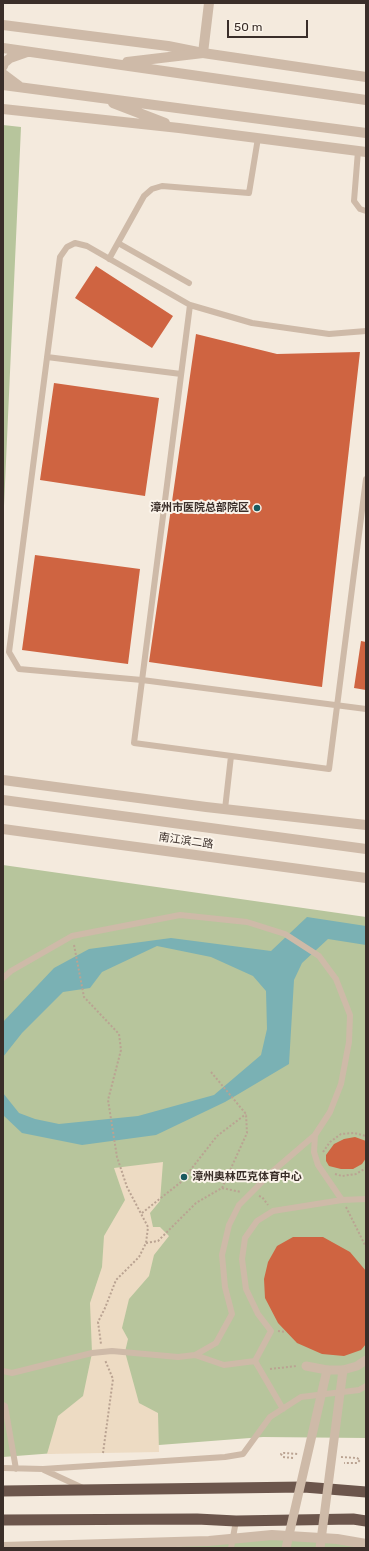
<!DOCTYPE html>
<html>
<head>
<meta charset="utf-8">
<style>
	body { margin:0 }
	#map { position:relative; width:369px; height:1551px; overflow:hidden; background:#f4eadd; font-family:Rubik,sans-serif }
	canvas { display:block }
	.frame { position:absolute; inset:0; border:4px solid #3a2e29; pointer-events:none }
	.scale { position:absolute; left:227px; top:20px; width:81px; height:18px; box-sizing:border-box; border:2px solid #3a2e29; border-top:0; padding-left:5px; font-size:12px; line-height:14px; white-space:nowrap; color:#3a2e29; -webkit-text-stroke:3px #fbf4ea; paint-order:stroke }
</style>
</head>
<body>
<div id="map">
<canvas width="369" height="1551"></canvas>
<div class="frame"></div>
<div class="scale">50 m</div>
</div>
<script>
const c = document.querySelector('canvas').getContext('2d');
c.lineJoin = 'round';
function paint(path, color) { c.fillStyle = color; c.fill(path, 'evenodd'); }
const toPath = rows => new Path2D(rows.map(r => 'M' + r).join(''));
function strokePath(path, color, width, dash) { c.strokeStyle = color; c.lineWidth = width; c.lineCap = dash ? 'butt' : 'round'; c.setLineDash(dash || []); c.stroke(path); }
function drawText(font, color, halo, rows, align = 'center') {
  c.font = font + ' Rubik,"Noto Sans SC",sans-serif'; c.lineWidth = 4; c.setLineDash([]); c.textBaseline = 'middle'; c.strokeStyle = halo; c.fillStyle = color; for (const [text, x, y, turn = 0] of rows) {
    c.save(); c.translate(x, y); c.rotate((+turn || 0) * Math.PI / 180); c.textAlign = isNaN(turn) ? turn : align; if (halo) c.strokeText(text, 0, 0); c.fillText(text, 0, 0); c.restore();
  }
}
const green = toPath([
	[3,125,21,127,3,528],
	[3,865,366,917,366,1438,263,1437,3,1457],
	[258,1540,304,1540,352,1544,366,1548,158,1548]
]);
const plaza = toPath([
	[163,1162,160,1201,150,1213,153,1227,160,1227,169,1236,154,1255,149,1276,129,1299,122,1328,128,1339,125,1352,139,1403,158,1413,159,1452,47,1454,58,1416,83,1396,92,1353,90,1303,102,1267,104,1236,125,1200,114,1168]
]);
const water = toPath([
	[307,917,366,926,366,945,328,939,302,963,294,980,289,1064,225,1102,156,1135,82,1145,22,1133,3,1115,3,1093,19,1113,35,1119,59,1124,138,1116,214,1095,261,1055,267,1029,266,991,253,976,211,957,157,946,102,972,90,988,63,992,22,1033,3,1057,3,1022,54,968,89,949,171,938,271,951]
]);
const building = toPath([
	[96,266,173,316,152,348,75,298],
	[196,334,277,354,360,352,322,687,149,662],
	[54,383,159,398,145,496,40,480],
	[35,555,140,569,128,664,22,650],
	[361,641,366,642,366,690,354,688],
	[355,1137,366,1141,366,1158,362,1164,353,1169,341,1169,329,1166,326,1161,326,1155,334,1144,344,1139],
	[293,1237,323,1237,350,1252,366,1271,366,1344,361,1350,344,1356,322,1354,297,1343,278,1323,265,1298,264,1279,268,1262,277,1246]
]);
const path = toPath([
	[74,945,84,997,119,1034,121,1050,108,1100,117,1157,127,1187,148,1227,146,1243,139,1257,116,1280,105,1308,98,1322,101,1344],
	[211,1072,246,1114,247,1133,222,1188],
	[323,1152,330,1142,341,1134,354,1133,366,1136],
	[335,1174,342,1176,356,1174,366,1168],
	[259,1196,262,1197,268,1205],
	[346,1207,366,1247],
	[142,1213,181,1182,217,1136,246,1114],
	[146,1243,158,1241,196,1203,222,1188,241,1192],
	[278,1331,286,1332],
	[270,1369,297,1366],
	[103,1453,113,1379,105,1360],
	[341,1457,357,1458,360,1460,357,1463,344,1463],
	[293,1458,283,1457,281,1454,284,1453,298,1454],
	[259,1548,271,1548]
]);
const service = toPath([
	[358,151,354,201,360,209,366,211],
	[118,243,189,283],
	[109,259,144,196,152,189,162,186,249,193,258,138],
	[190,305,134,743,329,769,366,479],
	[366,331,329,334,252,323,190,305,87,246,75,243,67,247,60,257,9,652,19,669,142,680,366,709],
	[47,357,181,374],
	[225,809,231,756],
	[3,978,11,971,72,936,180,915,247,922,285,934,319,956,336,979,350,1015,349,1042,341,1084,330,1112,315,1135,273,1171,239,1205,229,1225,222,1255,225,1287,232,1314,216,1343,195,1355,178,1357,112,1351,92,1353,12,1373,3,1371],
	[315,1135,314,1152,318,1165,342,1200],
	[195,1355,224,1365,255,1361],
	[3,1405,5,1406,16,1469],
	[283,1409,255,1361,271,1331,258,1314,246,1289,242,1259,245,1238,257,1221,273,1211,342,1200,366,1199],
	[3,1468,43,1469,225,1457,243,1454,270,1417,301,1397,359,1390,366,1386],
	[44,1470,83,1488],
	[231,1548,236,1521]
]);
const pedestrian = toPath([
	[306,1366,327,1370,343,1370,357,1366,366,1360]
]);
const minor = toPath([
	[3,25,168,46,203,53,366,77],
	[203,53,209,3],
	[3,780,206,807,366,825]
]);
const tertiary = toPath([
	[3,48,366,100],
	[127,62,203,53],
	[3,66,4,63,10,58,27,52],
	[3,74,19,86],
	[3,85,366,133],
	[113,103,165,123],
	[3,109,179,128,366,152],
	[3,800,366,849],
	[3,829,366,878],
	[3,1547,209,1541,272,1535,337,1539,366,1544]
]);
const trunk = toPath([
	[3,1491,304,1487,366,1492],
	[3,1520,197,1519,236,1521,353,1519,366,1521]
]);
const pedestrianBridge = toPath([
	[286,1548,327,1370],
	[320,1548,343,1370]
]);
const markers = [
	[257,508,4,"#1a5a5f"],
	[184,1177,4,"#1a5a5f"]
];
const poiNames = [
	["漳州市医院总部院区",249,508],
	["漳州奥林匹克体育中心",192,1177,"left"]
];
const streetNames = [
	["南江滨二路",186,841,8]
];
paint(green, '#b7c59c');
paint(plaza, '#eddbc3');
paint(water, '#7ab1b4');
paint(building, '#cf6441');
strokePath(path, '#baa392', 2, [2, 2]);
strokePath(service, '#cebaa8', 6);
strokePath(pedestrian, '#cebaa8', 9);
strokePath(minor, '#cebaa8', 10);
strokePath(tertiary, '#cebaa8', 10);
strokePath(trunk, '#6c564c', 11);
strokePath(pedestrianBridge, '#cebaa8', 9);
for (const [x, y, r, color] of markers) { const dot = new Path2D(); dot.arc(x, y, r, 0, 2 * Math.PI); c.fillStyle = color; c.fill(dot); strokePath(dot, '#fbf4ea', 1.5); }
drawText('bold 11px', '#3a2e29', '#fbf4ea', poiNames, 'right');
drawText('11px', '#3a2e29', '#fbf4ea', streetNames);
</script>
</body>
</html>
